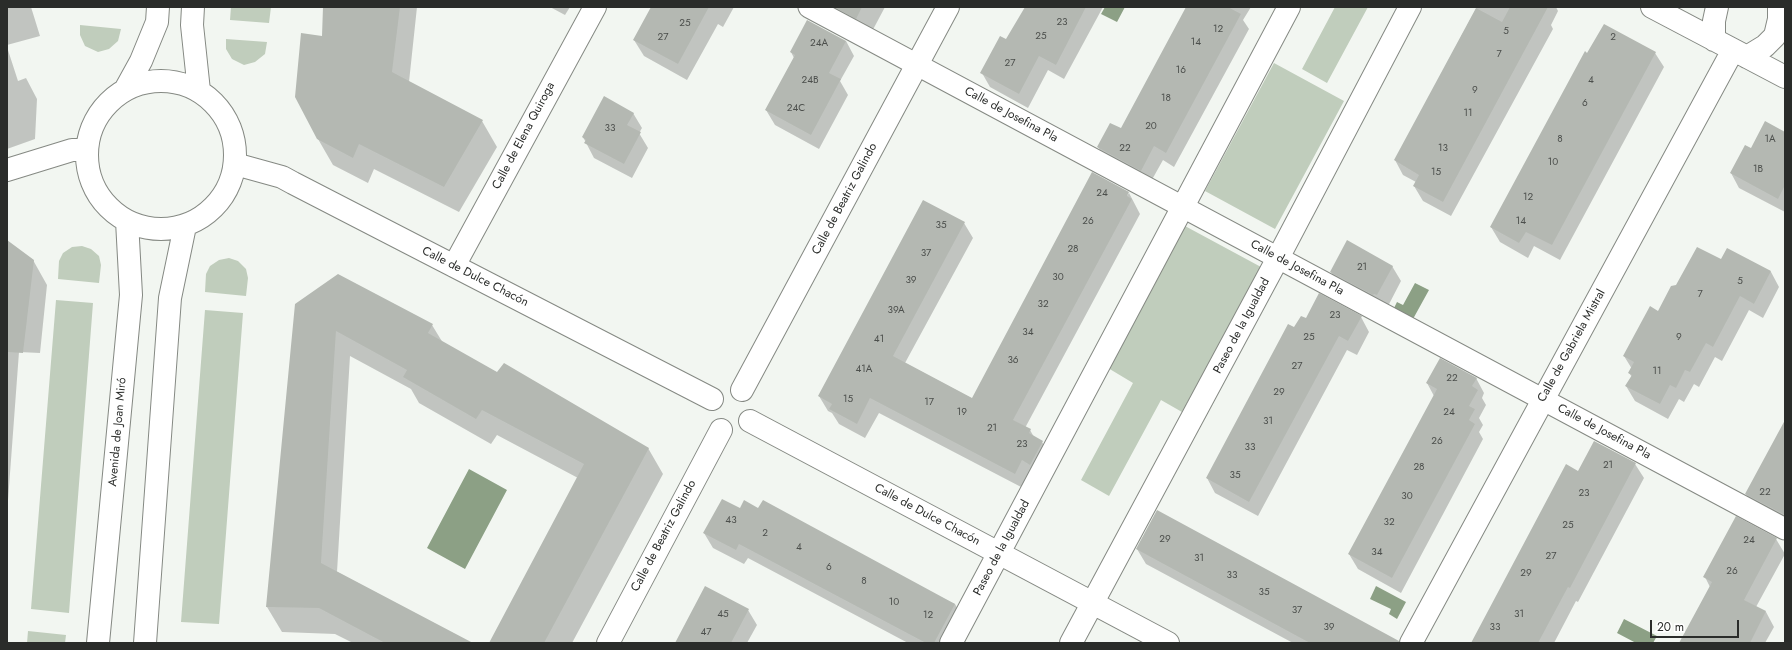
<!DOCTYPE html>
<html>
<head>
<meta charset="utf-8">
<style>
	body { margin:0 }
	#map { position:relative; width:1792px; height:650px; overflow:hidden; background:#f2f6f1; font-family:Jost,sans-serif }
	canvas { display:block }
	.frame { position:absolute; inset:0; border:8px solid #2a2c2a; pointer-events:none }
	.scale { position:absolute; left:1650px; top:620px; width:89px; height:18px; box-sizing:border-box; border:2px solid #2a2c2a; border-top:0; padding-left:5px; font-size:12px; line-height:14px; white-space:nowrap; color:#2a2c2a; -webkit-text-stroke:3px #fff; paint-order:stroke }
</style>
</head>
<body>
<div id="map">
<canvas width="1792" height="650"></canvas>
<div class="frame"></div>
<div class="scale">20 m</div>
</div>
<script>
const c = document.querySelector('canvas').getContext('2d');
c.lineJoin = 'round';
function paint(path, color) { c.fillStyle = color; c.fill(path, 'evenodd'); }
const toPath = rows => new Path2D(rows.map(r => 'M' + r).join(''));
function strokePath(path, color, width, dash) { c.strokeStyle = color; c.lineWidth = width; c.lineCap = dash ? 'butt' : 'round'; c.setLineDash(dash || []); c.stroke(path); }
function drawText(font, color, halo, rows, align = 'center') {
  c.font = font + ' Jost,sans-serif'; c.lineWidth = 4; c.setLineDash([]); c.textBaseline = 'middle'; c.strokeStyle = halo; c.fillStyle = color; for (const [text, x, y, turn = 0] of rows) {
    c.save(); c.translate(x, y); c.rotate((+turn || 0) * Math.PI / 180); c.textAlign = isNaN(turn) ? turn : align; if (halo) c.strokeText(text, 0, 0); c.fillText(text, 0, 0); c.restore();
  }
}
const green = toPath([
	[231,7,271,7,269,23,230,20],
	[1335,7,1368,7,1327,83,1302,69],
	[80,25,121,29,118,41,109,49,98,52,85,46,80,35],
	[226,39,267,42,265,54,255,62,244,65,232,59,226,49],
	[1274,63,1344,101,1275,229,1205,191],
	[1185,226,1261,267,1182,412,1161,400,1109,496,1081,480,1133,383,1108,368],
	[82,246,91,249,99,256,101,265,99,283,58,279,59,261,63,253,72,247],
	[229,258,238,261,246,269,248,278,246,296,205,292,206,274,210,266,219,260],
	[56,300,93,303,69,613,31,609],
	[205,310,243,313,219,624,181,622],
	[28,631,66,635,65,643,27,643]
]);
const water = toPath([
	[1105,7,1125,7,1117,22,1101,14],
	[1415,283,1429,290,1413,319,1394,308,1397,302,1403,305],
	[469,469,507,490,465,569,427,548],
	[1376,586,1406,602,1397,619,1389,614,1391,609,1370,599],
	[1624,619,1657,636,1653,643,1636,643,1617,633]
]);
const shadow = toPath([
	[7,7,31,7,40,36,7,45],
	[324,7,417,7,409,82,482,121,497,147,459,212,374,169,368,183,333,165,318,139],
	[550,7,570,7,565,15],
	[652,7,734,7,723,27,718,24,687,80,644,56,634,40],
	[822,7,885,7,868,39],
	[1026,7,1103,7,1064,79,1048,70,1028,108,990,87,982,73,1006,40],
	[1187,7,1251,7,1243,20,1249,29,1174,167,1163,160,1149,185,1107,162,1098,147,1121,130],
	[1477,7,1556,7,1558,11,1551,25,1553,29,1451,216,1423,201,1414,186,1416,182,1403,175,1395,160],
	[846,41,854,56,840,81,848,95,819,149,775,125,766,110,794,58,791,52],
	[7,47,18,81,26,78,37,99,35,139,7,149],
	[1655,53,1664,67,1560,260,1534,246,1528,258,1500,242,1491,227,1588,54],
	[633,113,642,128,639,133,648,148,632,178,594,158,583,137],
	[1785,133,1785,212,1739,188,1731,173,1751,149],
	[1129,193,1140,214,1025,428,1030,430,1034,437,1042,442,1051,457,1023,488,879,413,865,438,839,424,832,413,828,411,819,396,964,223,973,238,905,363,973,399],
	[7,241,33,260,47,285,40,353,19,352,7,514],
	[1727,249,1771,272,1779,287,1763,318,1749,310,1722,361,1715,357,1699,387,1694,384,1684,402,1679,399,1668,419,1635,401,1626,386,1632,377,1629,373,1632,369,1624,356,1659,312,1721,261],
	[1392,266,1401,281,1386,310,1340,287,1331,272],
	[296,304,432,325,443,343,498,373,648,448,663,474,572,643,491,643,578,478,497,435,491,444,419,403,411,389,350,356,337,572,471,643,353,643,335,634,282,632,267,607],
	[1361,317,1369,332,1357,355,1347,350,1258,516,1215,493,1207,478,1307,320],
	[1476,378,1484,393,1482,398,1486,405,1479,418,1483,425,1479,432,1483,439,1401,593,1358,569,1349,554,1434,396,1427,383],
	[1785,438,1785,525,1755,509,1746,494],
	[1635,464,1644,478,1578,602,1576,601,1554,643,1472,643,1579,472],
	[741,509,759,509,955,604,963,619,950,643,908,643,748,558,744,564,713,548,704,533],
	[1776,539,1785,554,1756,607,1766,612,1774,627,1765,643,1680,643,1710,587,1705,577],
	[1137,549,1395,643,1293,643,1146,564],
	[748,610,757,625,747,643,676,643]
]);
const building = toPath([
	[323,7,400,7,392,72,483,120,444,187,359,144,353,158,317,139,295,97,301,33,322,36],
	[651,7,709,7,678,64,633,40],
	[834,7,862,7,856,19],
	[1025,7,1086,7,1056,65,1039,56,1019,94,980,73,1000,36,1006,39],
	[1186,7,1228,7,1241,14,1166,153,1154,146,1141,171,1097,147,1110,123,1121,128],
	[1510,7,1548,7,1443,202,1413,186,1419,175,1394,160,1476,8,1502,22],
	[807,20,846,41,829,73,841,79,811,135,765,110,795,55,790,52],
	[1604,24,1656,52,1552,245,1526,232,1519,243,1490,227,1585,51,1587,53],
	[604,96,634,113,627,125,641,132,624,164,584,143,586,140,582,137],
	[1765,121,1785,132,1785,185,1778,199,1730,173,1745,145,1751,148],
	[1092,172,1129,192,1127,196,1132,199,1013,420,1031,429,1029,433,1043,441,1030,465,1022,460,1015,474,870,398,857,424,829,409,832,404,818,396,923,200,965,222,893,356,972,398],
	[7,240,34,260,23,353,7,352],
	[1347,240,1393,266,1377,295,1374,294,1373,295,1330,272],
	[1697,247,1721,259,1727,248,1771,271,1754,304,1740,296,1713,347,1706,343,1690,372,1685,370,1676,388,1670,385,1660,404,1625,386,1632,375,1628,373,1634,362,1623,356,1650,306,1658,311,1671,286,1676,285],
	[338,274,433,324,428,333,497,372,504,363,649,448,544,643,489,643,584,464,482,410,476,419,403,377,407,370,336,331,321,563,473,643,385,643,319,608,266,607,295,304],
	[1319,293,1362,316,1348,341,1339,336,1249,502,1206,478,1288,324,1294,327,1301,316,1306,318],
	[1440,358,1477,378,1472,386,1478,390,1469,406,1475,409,1469,420,1475,424,1392,578,1348,554,1437,389,1426,383],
	[1785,420,1785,515,1745,494],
	[1594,441,1636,463,1570,588,1568,587,1538,643,1471,643,1566,464,1578,471],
	[722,499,740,508,744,500,758,508,763,500,955,604,934,643,926,643,739,544,736,550,703,533],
	[1157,510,1399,641,1399,643,1310,643,1136,549],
	[1736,516,1777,538,1744,600,1766,611,1750,643,1679,643,1712,582,1703,577],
	[705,586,749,609,731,643,675,643]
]);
const pedestrian = toPath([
	[809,7,1785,529]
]);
const minor = toPath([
	[1652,7,1785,77],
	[1714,40,1714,21,1717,7],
	[1747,57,1765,46,1775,36,1779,19,1779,7],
	[235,164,282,177,293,183,712,399],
	[7,170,72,150,87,150],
	[454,266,595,7],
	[742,390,948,7],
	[750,421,1168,643],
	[608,643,721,430],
	[951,643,1289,7],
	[1071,643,1278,258,1410,7],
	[1411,643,1733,50]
]);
const tertiary = toPath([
	[193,7,192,25,199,91],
	'87 155a74 74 0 1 1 148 0a74 74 0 1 1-148 0Z',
	[125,90,141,61,157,22,158,7],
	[98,643,131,295,127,221],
	[145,643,170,298,185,226]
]);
const numberNames = [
	["23",1062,23],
	["25",685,24],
	["12",1218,30],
	["5",1506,32],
	["25",1041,37],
	["27",663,38],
	["2",1613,38],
	["14",1196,43],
	["24A",819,44],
	["7",1499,55],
	["27",1010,64],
	["16",1181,71],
	["24B",810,81],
	["4",1591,81],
	["9",1475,91],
	["18",1166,99],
	["6",1585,104],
	["24C",796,109],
	["11",1468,114],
	["20",1151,127],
	["33",610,129],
	["8",1560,140],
	["1A",1770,140],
	["22",1125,149],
	["13",1443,149],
	["10",1553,163],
	["1B",1758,170],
	["15",1436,173],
	["24",1102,194],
	["12",1528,198],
	["26",1088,222],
	["14",1521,222],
	["35",941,226],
	["28",1073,250],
	["37",926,254],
	["21",1362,268],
	["30",1058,278],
	["39",911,281],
	["5",1740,282],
	["7",1700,295],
	["32",1043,305],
	["39A",896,311],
	["23",1335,316],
	["34",1028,333],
	["25",1309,338],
	["9",1679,338],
	["41",879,340],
	["36",1013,361],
	["27",1297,367],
	["41A",864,370],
	["11",1657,372],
	["22",1452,379],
	["29",1279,393],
	["15",848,400],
	["17",929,403],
	["19",962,413],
	["24",1449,413],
	["31",1268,422],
	["21",992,429],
	["26",1437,442],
	["23",1022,445],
	["33",1250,448],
	["21",1608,466],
	["28",1419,468],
	["35",1235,476],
	["22",1765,493],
	["23",1584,494],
	["30",1407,497],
	["43",731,521],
	["32",1389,523],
	["25",1568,526],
	["2",765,534],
	["29",1165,540],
	["24",1749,541],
	["4",799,548],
	["34",1377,553],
	["27",1551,557],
	["31",1199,559],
	["6",829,568],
	["26",1732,572],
	["29",1526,574],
	["33",1232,576],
	["8",864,582],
	["35",1264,593],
	["10",894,603],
	["37",1297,611],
	["45",723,615],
	["31",1519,615],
	["12",928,616],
	["39",1329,628],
	["33",1495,628],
	["47",706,633]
];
const streetNames = [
	["Calle de Josefina Pla",1011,115,28],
	["Calle de Elena Quiroga",524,136,-62],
	["Calle de Beatriz Galindo",845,199,-62],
	["Calle de Josefina Pla",1297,268,28],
	["Calle de Dulce Chacón",475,277,27],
	["Paseo de la Igualdad",1242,326,-62],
	["Calle de Gabriela Mistral",1572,346,-61],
	["Avenida de Joan Miró",118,432,-85],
	["Calle de Josefina Pla",1604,432,28],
	["Calle de Dulce Chacón",927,515,28],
	["Calle de Beatriz Galindo",664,536,-62],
	["Paseo de la Igualdad",1002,548,-62]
];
paint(green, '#c0cdbc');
paint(water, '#8ca085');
paint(shadow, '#0003');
paint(building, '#b4b8b2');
strokePath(pedestrian, '#858983', 23);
strokePath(minor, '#858983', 24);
strokePath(tertiary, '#858983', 24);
strokePath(pedestrian, '#fff', 21);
strokePath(minor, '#fff', 22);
strokePath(tertiary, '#fff', 22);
drawText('10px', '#4c4f4c', null, numberNames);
drawText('12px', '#2a2c2a', '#fff', streetNames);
</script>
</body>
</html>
